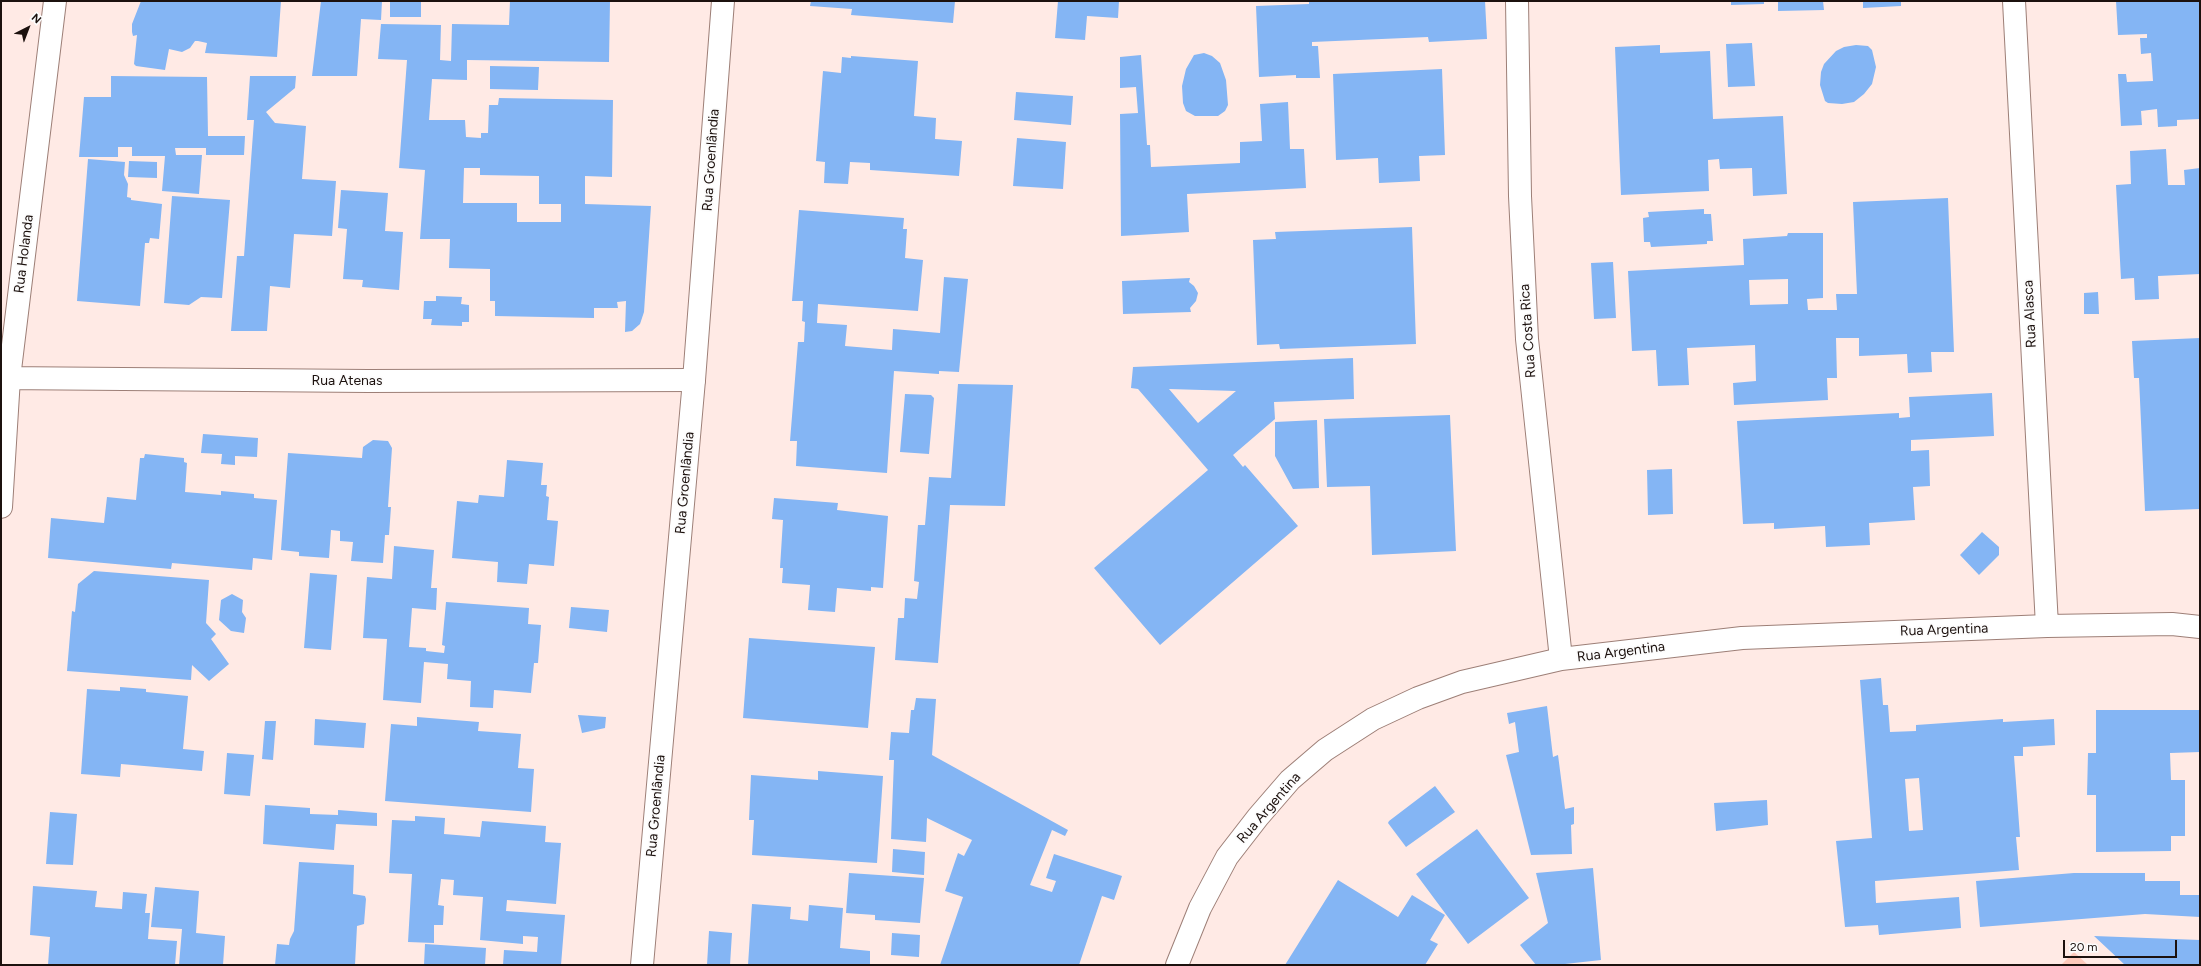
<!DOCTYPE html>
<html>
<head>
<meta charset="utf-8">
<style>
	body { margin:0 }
	#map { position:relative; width:2201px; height:966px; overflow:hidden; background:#ffeae5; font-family:Figtree,sans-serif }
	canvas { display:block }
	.frame { position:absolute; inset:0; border:2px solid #1c110e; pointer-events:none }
	.north { position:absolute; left:8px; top:8px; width:40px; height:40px; -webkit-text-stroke:3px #fcfcfc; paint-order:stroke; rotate:42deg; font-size:11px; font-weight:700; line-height:16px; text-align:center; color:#1c110e }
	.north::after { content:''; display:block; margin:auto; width:14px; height:18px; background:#1c110e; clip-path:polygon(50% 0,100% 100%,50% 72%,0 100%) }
	.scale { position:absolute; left:2063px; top:940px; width:114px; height:18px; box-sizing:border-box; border:2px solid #1c110e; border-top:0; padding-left:5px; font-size:12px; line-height:14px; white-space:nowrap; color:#1c110e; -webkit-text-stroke:3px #fcfcfc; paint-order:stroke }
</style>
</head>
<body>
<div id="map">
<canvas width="2201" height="966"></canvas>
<div class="frame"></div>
<div class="north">N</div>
<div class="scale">20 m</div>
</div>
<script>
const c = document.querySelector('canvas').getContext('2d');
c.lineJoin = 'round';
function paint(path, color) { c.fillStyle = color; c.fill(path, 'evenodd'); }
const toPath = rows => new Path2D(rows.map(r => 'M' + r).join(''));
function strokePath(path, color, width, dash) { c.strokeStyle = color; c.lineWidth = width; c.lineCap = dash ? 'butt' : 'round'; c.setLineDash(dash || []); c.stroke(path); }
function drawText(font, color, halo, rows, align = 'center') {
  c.font = font + ' Figtree,sans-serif'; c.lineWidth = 3.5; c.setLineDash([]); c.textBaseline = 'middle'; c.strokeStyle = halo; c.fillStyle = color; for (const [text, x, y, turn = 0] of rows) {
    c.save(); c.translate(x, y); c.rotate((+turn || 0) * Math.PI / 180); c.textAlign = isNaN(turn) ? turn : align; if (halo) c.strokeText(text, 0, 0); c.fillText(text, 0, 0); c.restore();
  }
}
const green = toPath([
	[2074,952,2088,965,2061,965]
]);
const building = toPath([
	[141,1,281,1,277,57,205,53,207,43,198,41,195,41,190,48,182,52,169,49,165,70,136,66,134,64,137,35,133,36,132,32,132,24],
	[321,1,382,1,381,20,361,19,357,76,312,76],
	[390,1,421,1,421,17,390,17],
	[510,1,610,1,609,62,467,60,467,80,432,79,429,120,465,120,466,137,481,138,481,133,488,133,489,105,498,105,499,98,613,100,612,177,585,176,585,204,651,206,644,312,640,324,632,331,625,332,626,301,617,302,618,308,594,308,594,318,495,316,495,301,490,301,490,269,449,268,450,239,420,239,425,170,399,168,407,60,378,59,381,24,441,25,440,60,451,61,452,24,509,25],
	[464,168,480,168,480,175,539,176,539,204,561,204,561,222,517,222,517,203,463,203],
	[811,1,955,1,953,23,851,15,852,9,810,6],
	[1058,1,1119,1,1118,18,1087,16,1085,40,1055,38],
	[1309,1,1485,1,1487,39,1429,42,1428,37,1312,42,1312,46,1318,46,1320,78,1296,78,1296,75,1259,77,1256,6,1309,4],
	[1731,1,1764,1,1764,4,1731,5],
	[1778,1,1823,1,1824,10,1778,11],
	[1863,1,1901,1,1901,6,1863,8],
	[2116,1,2200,1,2200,119,2177,120,2177,126,2158,127,2157,109,2141,111,2142,125,2121,126,2118,74,2126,74,2127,82,2153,81,2151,53,2141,54,2140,38,2147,38,2147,34,2118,35],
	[1752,43,1755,86,1728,87,1726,44],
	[1660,45,1660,53,1710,51,1713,119,1783,116,1787,194,1753,196,1752,168,1720,169,1719,159,1708,160,1709,191,1621,195,1615,47],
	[1856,45,1868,46,1872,50,1876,67,1872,84,1864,94,1854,102,1842,104,1828,103,1825,101,1820,85,1821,72,1824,64,1836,51,1844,47],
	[1204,53,1212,56,1220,63,1226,80,1228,105,1225,111,1218,116,1195,116,1186,111,1183,103,1182,86,1186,69,1194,55],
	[1141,55,1147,145,1150,145,1151,167,1240,163,1240,142,1262,141,1260,104,1288,102,1290,149,1304,149,1306,188,1187,194,1189,232,1121,236,1120,114,1138,113,1136,87,1120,88,1120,57],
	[851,56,918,61,914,116,936,118,935,139,962,141,959,176,870,170,870,163,850,162,848,184,824,183,825,162,816,161,823,71,841,73,842,57,851,58],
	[490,66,539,67,538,90,490,89],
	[1442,69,1445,155,1419,156,1420,181,1379,183,1378,158,1336,160,1333,74],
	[111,76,207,77,208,136,245,136,244,155,206,155,206,148,175,148,176,155,202,155,199,194,162,191,165,156,132,156,132,147,118,147,118,157,79,157,84,97,111,97],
	[250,76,296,76,295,88,266,112,275,123,306,126,302,179,336,181,332,236,294,234,290,288,270,286,267,331,231,331,237,256,244,256,254,120,247,120],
	[1016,92,1073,96,1071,125,1014,120],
	[1017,138,1066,142,1063,189,1013,186],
	[2166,149,2168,185,2185,185,2184,170,2200,168,2200,274,2158,276,2159,299,2135,300,2134,278,2121,279,2116,185,2131,184,2130,151],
	[88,159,125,162,124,175,128,184,127,197,131,198,131,200,162,204,159,239,150,238,149,243,145,243,140,306,77,301],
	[129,161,157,162,157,178,128,177],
	[341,190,388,193,385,231,403,232,399,290,362,287,363,280,343,279,347,229,338,228],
	[172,196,230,200,222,298,201,297,189,305,164,303],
	[1948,198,1954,352,1931,352,1932,372,1908,373,1907,354,1859,356,1859,338,1836,338,1837,378,1827,378,1828,400,1734,405,1733,383,1756,381,1755,345,1687,348,1689,385,1658,386,1656,350,1632,351,1628,271,1744,265,1743,239,1787,236,1788,233,1823,233,1823,298,1807,299,1808,310,1837,310,1836,294,1857,294,1853,202],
	[1788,279,1788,304,1750,305,1749,280],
	[1704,209,1704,214,1711,214,1713,241,1707,241,1707,244,1651,247,1650,242,1644,242,1643,218,1649,217,1648,212],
	[799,210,904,218,903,229,907,229,905,258,923,260,918,311,818,304,817,323,847,325,845,346,892,350,893,329,940,333,944,277,968,279,959,372,939,371,939,374,894,371,887,473,796,466,797,441,790,441,798,342,804,342,805,322,802,321,803,301,792,301],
	[1412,227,1416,344,1280,349,1279,344,1257,345,1253,240,1276,239,1275,232],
	[1613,262,1616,318,1594,319,1591,263],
	[1190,278,1189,282,1194,286,1198,293,1196,301,1190,308,1191,312,1123,314,1122,281],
	[2098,292,2099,314,2084,314,2084,293],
	[436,296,462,297,461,304,469,305,469,322,462,322,462,326,431,325,432,319,423,319,424,301,436,301],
	[2200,338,2200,509,2145,511,2139,378,2134,378,2132,341],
	[1353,358,1354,399,1274,402,1275,419,1233,455,1243,467,1245,465,1298,526,1160,645,1094,568,1208,470,1138,389,1131,388,1133,367],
	[1169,389,1236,391,1198,423],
	[958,384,1013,385,1005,506,950,505,938,663,895,660,898,618,904,618,905,598,917,599,919,582,914,581,918,525,925,525,929,477,951,478],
	[1992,393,1994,436,1911,440,1911,451,1929,450,1930,486,1913,487,1915,520,1869,523,1870,545,1826,547,1825,526,1774,529,1774,523,1743,524,1737,421,1899,413,1899,418,1910,417,1909,397],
	[905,394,931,395,934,398,929,454,900,452],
	[1450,415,1456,551,1372,555,1370,486,1327,487,1324,419],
	[1317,420,1319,488,1293,489,1275,456,1275,422],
	[203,434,258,438,257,457,235,456,235,465,221,464,222,454,201,453],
	[373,440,388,441,392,448,388,507,391,507,389,535,385,535,383,563,351,561,353,542,340,541,340,531,331,530,329,558,299,556,299,552,281,550,288,453,362,458,363,447],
	[145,454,184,458,184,462,187,463,185,492,221,495,221,491,254,494,254,498,277,500,272,560,253,558,252,570,172,563,171,569,48,558,51,518,104,523,107,497,136,500,140,458,144,458],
	[507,460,543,463,541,485,547,485,546,496,549,497,547,520,558,521,554,566,529,564,527,584,497,582,498,562,452,558,457,501,478,503,479,495,504,497],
	[1672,469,1673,514,1648,515,1647,470],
	[774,498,838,503,837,510,888,516,883,588,871,587,871,591,837,588,835,612,808,610,810,585,782,583,783,568,780,568,783,520,772,519],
	[1982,532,1999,547,1999,555,1979,575,1960,555],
	[394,546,434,550,431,588,437,588,436,610,412,608,409,647,426,648,426,651,444,653,445,646,442,645,446,602,529,608,528,624,541,625,538,663,534,663,531,693,494,690,493,708,470,707,471,681,447,679,448,664,424,662,421,703,383,700,387,639,363,638,367,577,392,579],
	[94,571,209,580,206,623,216,634,211,639,229,664,209,681,192,665,191,680,67,671,72,611,75,612,78,584],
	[310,573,337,575,331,650,304,648],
	[232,594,243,600,242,612,246,618,244,633,231,631,219,620,221,600],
	[571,607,609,610,607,632,569,628],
	[749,638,875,647,868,728,743,718],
	[1881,678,1883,705,1888,705,1890,732,1916,731,1916,725,2003,719,2003,722,2054,719,2055,745,2023,747,2023,756,2014,756,2020,837,2016,837,2019,870,1875,881,1876,903,1959,897,1961,928,1879,935,1878,925,1845,927,1836,841,1872,838,1860,680],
	[1919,778,1923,830,1909,831,1905,779],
	[120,687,146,689,146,692,188,696,183,749,204,751,202,771,121,764,120,777,81,774,87,689,120,691],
	[916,698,936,699,932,755,1068,830,1065,836,1052,830,1030,885,1052,892,1056,881,1046,878,1054,854,1122,876,1114,900,1102,896,1079,965,940,965,963,897,945,891,958,853,964,856,972,840,927,818,926,842,891,839,894,760,889,760,891,732,909,733,911,710,914,710],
	[1547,706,1553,757,1558,755,1565,809,1574,807,1574,824,1571,825,1572,854,1531,855,1506,755,1519,752,1515,722,1509,724,1507,713],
	[2096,710,2200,710,2200,752,2170,753,2171,780,2185,780,2185,836,2171,836,2171,851,2096,852,2096,795,2087,795,2088,753,2096,753],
	[578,715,606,717,605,728,582,733],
	[417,717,479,722,478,731,521,734,518,768,534,769,531,812,385,801,391,724,417,726],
	[315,719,366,723,364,748,314,745],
	[265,721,276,721,273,760,262,759],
	[227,753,254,755,250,796,224,794],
	[818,771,883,776,877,863,752,855,754,820,749,820,751,775,818,780],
	[1435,786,1455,812,1406,847,1388,823,1389,821],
	[1767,800,1768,825,1716,831,1714,803],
	[265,805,310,808,310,814,338,815,338,810,377,813,377,826,336,824,334,850,263,844],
	[50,812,77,814,73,865,46,864],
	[415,816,445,818,444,834,480,837,482,821,546,826,545,842,561,843,556,904,507,900,506,911,565,915,561,965,503,965,504,950,537,952,538,937,523,936,523,944,480,940,483,897,453,895,454,880,441,879,438,905,444,906,443,925,434,925,434,943,408,942,412,874,389,873,392,820,415,821],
	[1477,829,1529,898,1468,944,1416,874],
	[893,849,925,852,924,875,892,872],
	[299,862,354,865,353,894,365,896,366,899,364,924,357,926,355,965,275,965,277,944,289,945,290,939,294,931],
	[1593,868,1601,960,1556,965,1536,965,1520,945,1548,923,1536,873],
	[849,873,924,878,920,923,875,920,875,915,846,913],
	[2074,873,2145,873,2145,881,2180,881,2180,895,2200,895,2200,917,2145,914,1980,927,1976,881],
	[1338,880,1398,917,1412,895,1445,915,1430,940,1438,944,1425,965,1285,965],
	[33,886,97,891,95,907,122,909,123,892,147,894,145,913,150,913,148,939,177,941,175,965,48,965,50,937,30,935],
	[155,887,199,891,196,933,225,936,223,965,179,965,182,929,151,927],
	[752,904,791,907,790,919,808,921,809,905,843,908,840,948,870,951,870,965,748,965],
	[709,931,732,933,730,965,707,965],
	[892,933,920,935,919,957,891,955],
	[2094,936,2200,940,2200,965,2125,965],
	[425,944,486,948,485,965,424,965]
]);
const minor = toPath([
	[1517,1,1520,196,1527,339,1561,659],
	[2014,1,2047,626],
	[1,378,368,381,694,380],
	[1,507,9,378,55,1],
	[1177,965,1200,908,1227,857,1258,817,1290,780,1325,750,1373,719,1418,698,1462,682,1561,659,1742,638,2047,626,2172,624,2200,627]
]);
const major = toPath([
	[642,965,694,380,723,1]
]);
const streetNames = [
	["Rua Groenlândia",711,160,-86],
	["Rua Holanda",24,254,-83],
	["Rua Alasca",2030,314,-93],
	["Rua Costa Rica",1528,331,-94],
	["Rua Atenas",347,381],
	["Rua Groenlândia",685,483,-85],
	["Rua Argentina",1944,630,-2],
	["Rua Argentina",1621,652,-7],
	["Rua Groenlândia",656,806,-85],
	["Rua Argentina",1269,808,-49]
];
paint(green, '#fdc9bb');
paint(building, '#84b5f4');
strokePath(minor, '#9d7f77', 24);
strokePath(major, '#9d7f77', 24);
strokePath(minor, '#fff', 22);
strokePath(major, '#fff', 22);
drawText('14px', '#1c110e', '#fcfcfc', streetNames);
</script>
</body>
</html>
